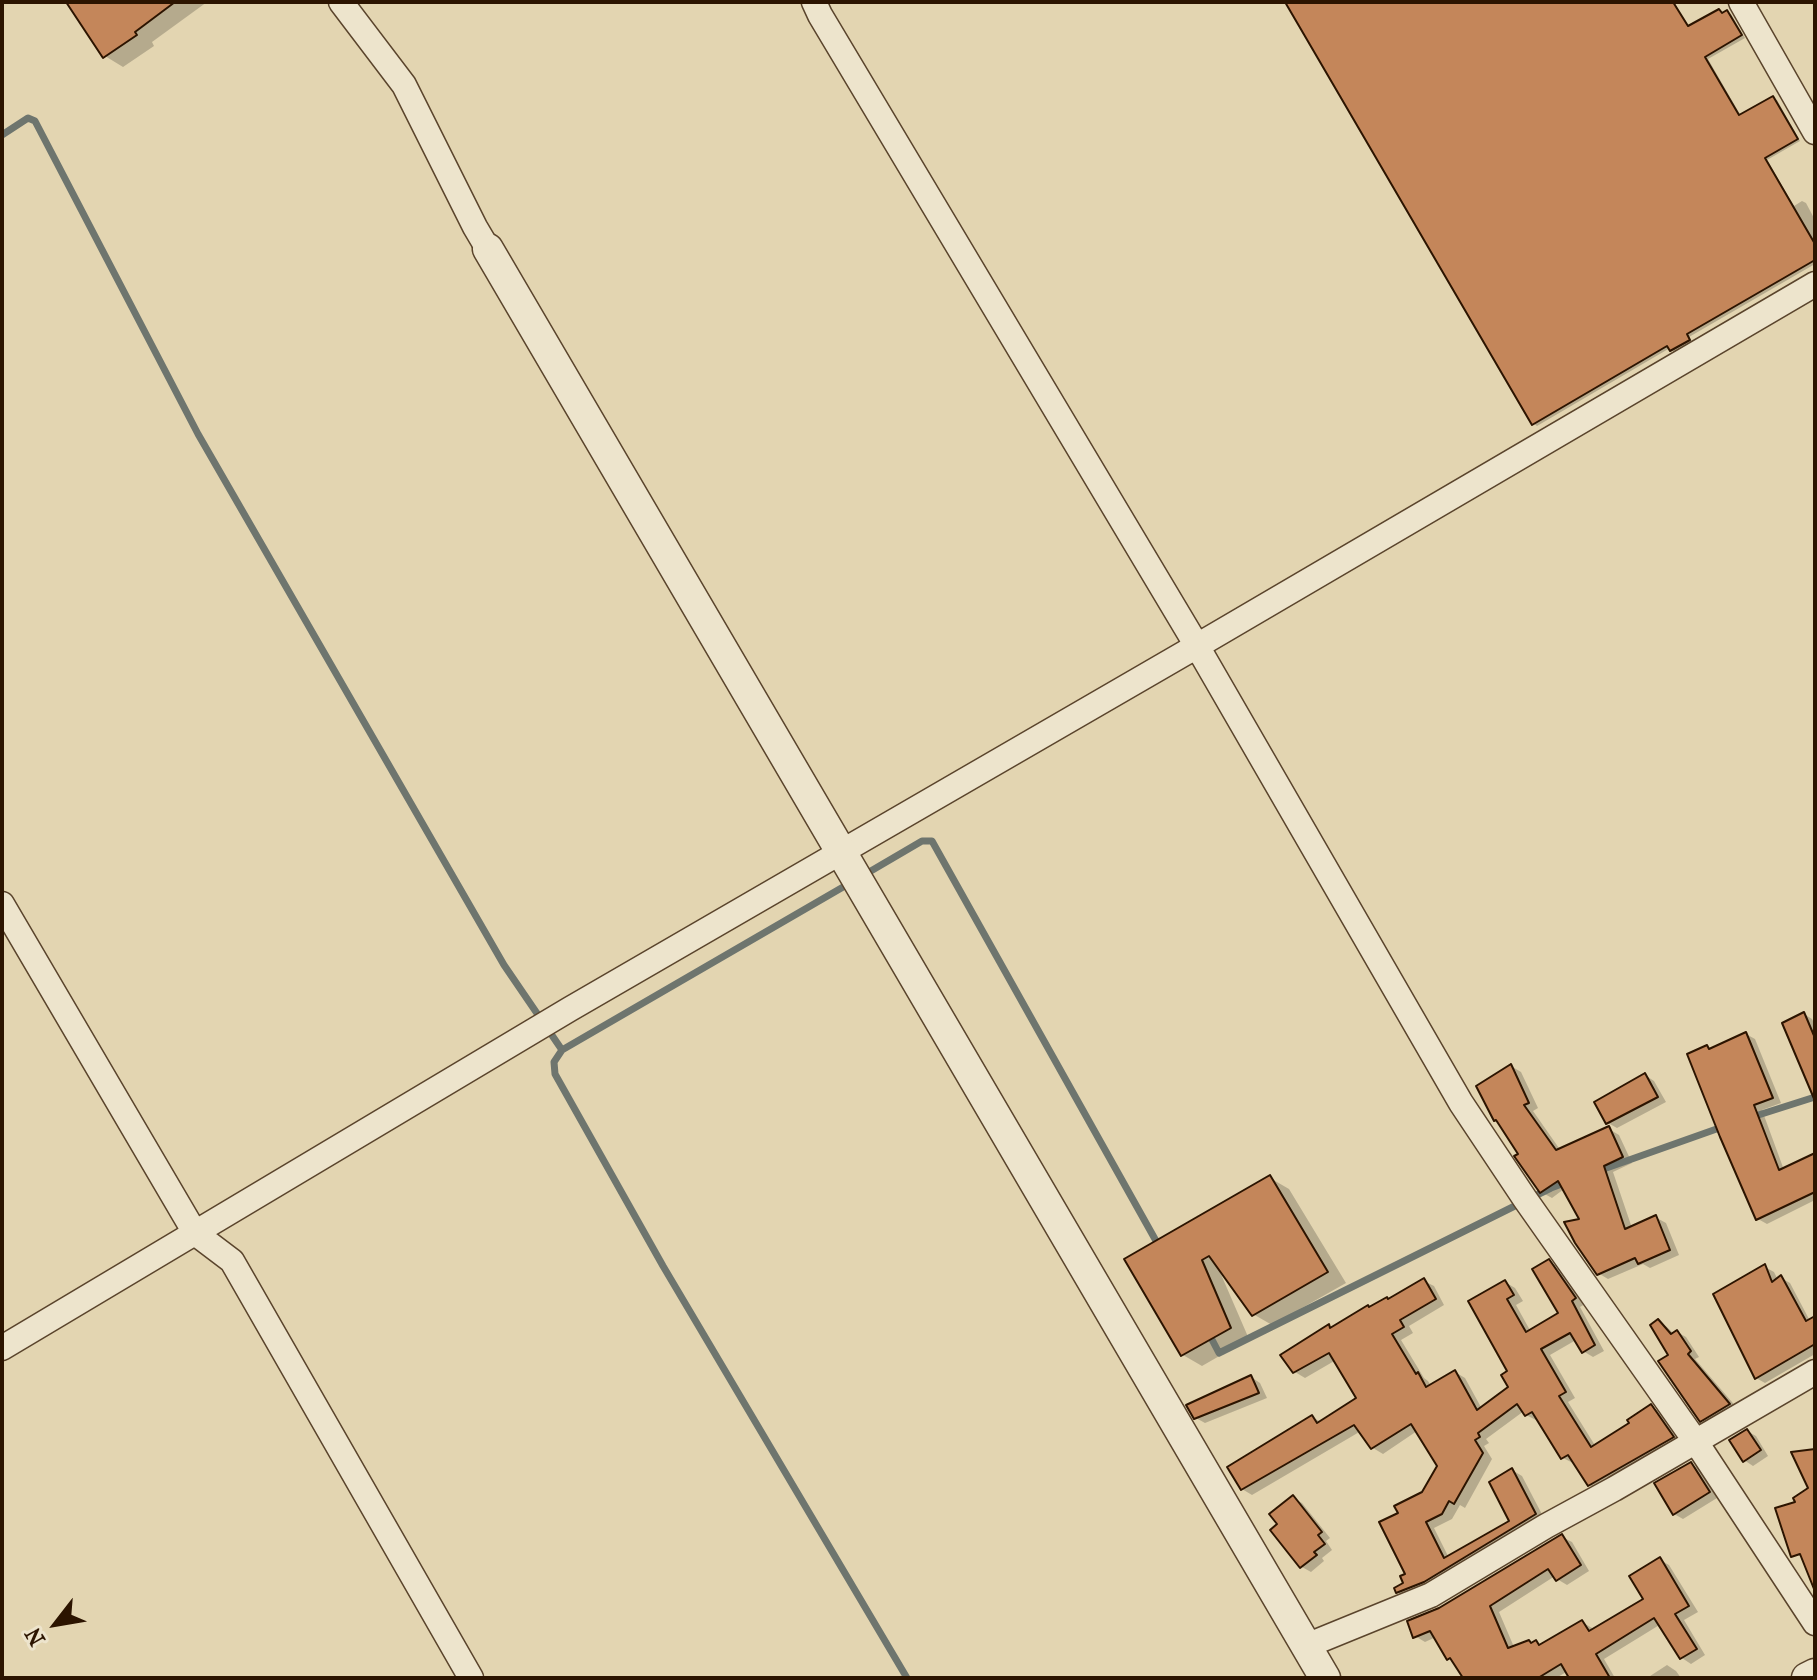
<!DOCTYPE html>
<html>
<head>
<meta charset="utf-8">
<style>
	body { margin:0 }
	#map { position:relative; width:1817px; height:1680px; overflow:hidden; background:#e3d5b1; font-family:"IM FELL French Canon",serif }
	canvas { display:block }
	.frame { position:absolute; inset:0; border:4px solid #2c1400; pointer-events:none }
	.north { position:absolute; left:16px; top:1584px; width:80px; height:80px; -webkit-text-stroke:6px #ede4cc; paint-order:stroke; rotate:239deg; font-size:22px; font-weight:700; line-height:32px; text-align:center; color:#2c1400 }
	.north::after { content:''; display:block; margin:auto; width:28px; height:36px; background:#2c1400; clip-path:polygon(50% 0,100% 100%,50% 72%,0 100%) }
</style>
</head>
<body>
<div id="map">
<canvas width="1817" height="1680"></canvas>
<div class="frame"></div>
<div class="north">N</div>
</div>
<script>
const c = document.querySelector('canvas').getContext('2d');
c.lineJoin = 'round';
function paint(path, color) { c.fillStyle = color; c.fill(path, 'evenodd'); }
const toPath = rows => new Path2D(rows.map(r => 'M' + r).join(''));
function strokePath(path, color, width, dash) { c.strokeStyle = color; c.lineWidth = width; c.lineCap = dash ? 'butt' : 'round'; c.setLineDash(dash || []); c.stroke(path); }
const shadow = toPath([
	[68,2,207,2,152,42,154,46,123,67,105,56],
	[1286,2,1674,2,1689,28,1727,12,1731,14,1745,38,1708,59,1741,116,1773,98,1777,100,1800,141,1767,160,1794,206,1802,201,1806,203,1815,220,1815,264,1689,337,1692,342,1675,352,1670,348,1537,426,1533,423],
	[1804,1014,1812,1019,1815,1025,1815,1089],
	[1746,1034,1755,1039,1781,1103,1762,1110,1784,1170,1815,1155,1815,1200,1767,1224,1758,1219,1707,1048,1711,1050],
	[1511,1066,1521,1072,1538,1108,1533,1111,1561,1151,1609,1129,1619,1135,1632,1163,1613,1172,1632,1228,1655,1217,1666,1223,1679,1255,1650,1268,1643,1264,1608,1279,1598,1273,1582,1220,1564,1189,1552,1198,1541,1192,1521,1154],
	[1645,1075,1654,1081,1666,1102,1617,1128,1608,1123],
	[1270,1178,1289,1189,1346,1283,1272,1325,1253,1314,1222,1271,1220,1272,1249,1339,1202,1366,1183,1355,1127,1260],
	[1549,1261,1559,1267,1585,1304,1580,1307,1604,1351,1593,1357,1583,1351,1576,1340,1550,1355,1575,1398,1568,1402,1596,1447,1632,1424,1651,1407,1661,1412,1683,1443,1600,1490,1589,1485,1575,1462,1573,1463,1563,1458,1539,1419,1536,1420,1526,1415,1524,1411,1486,1439,1489,1443,1484,1446,1492,1459,1465,1508,1460,1505,1452,1519,1434,1528,1449,1558,1512,1522,1512,1470,1522,1476,1545,1520,1407,1598,1397,1592,1406,1584,1407,1575,1400,1513,1424,1493,1439,1465,1417,1431,1383,1454,1373,1448,1361,1431,1252,1495,1242,1489,1312,1417,1321,1422,1359,1399,1336,1360,1305,1378,1295,1372,1329,1327,1333,1329,1389,1301,1424,1281,1434,1286,1444,1305,1409,1326,1413,1333,1401,1340,1424,1378,1428,1381,1431,1386,1455,1372,1465,1378,1482,1409,1510,1387,1505,1282,1515,1288,1523,1301,1516,1305,1531,1332,1561,1314],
	[1765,1267,1774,1272,1778,1280,1781,1278,1790,1283,1810,1321,1815,1318,1815,1354,1765,1383,1756,1378],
	[1658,1321,1667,1327,1674,1334,1677,1332,1686,1337,1699,1357,1695,1359,1738,1409,1710,1425,1701,1420,1671,1356],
	[1251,1377,1260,1383,1267,1398,1205,1423,1196,1418],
	[1747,1431,1756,1436,1768,1456,1753,1466,1744,1460],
	[1691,1464,1700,1469,1717,1498,1683,1519,1674,1514],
	[1293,1498,1302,1503,1330,1538,1326,1541,1332,1550,1322,1558,1324,1561,1311,1572,1302,1567,1273,1530,1280,1525],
	[1562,1537,1572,1542,1589,1571,1567,1585,1557,1579,1555,1576,1499,1612,1514,1647,1536,1642,1542,1646,1582,1622,1592,1628,1594,1631,1646,1600,1660,1560,1669,1565,1698,1612,1684,1620,1705,1655,1691,1664,1682,1658,1661,1624,1604,1659,1615,1678,1572,1678,1568,1671,1556,1678,1465,1678,1455,1662,1448,1658,1436,1637,1425,1642,1415,1636,1439,1610],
	[1667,1665,1676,1671,1681,1678,1647,1678]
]);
const stream = toPath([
	[2,135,28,118,35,121,198,434,504,965,562,1050],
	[864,875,922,841,932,841,1160,1248],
	[850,883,562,1050,554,1062,555,1074,663,1266,907,1678],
	[1749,1118,1815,1097],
	[1598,1171,1725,1126],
	[1208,1332,1219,1353,1551,1188,1567,1182]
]);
const building = toPath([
	[66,2,175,2,135,32,137,35,103,58,66,2],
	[1285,2,1673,2,1688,26,1719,9,1722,13,1727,10,1742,35,1705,57,1739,115,1773,96,1798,139,1765,158,1815,244,1815,260,1687,334,1690,340,1670,351,1667,346,1532,425,1285,2],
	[1804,1012,1815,1038,1815,1101,1782,1023,1804,1012],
	[1746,1032,1773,1098,1754,1105,1779,1170,1815,1153,1815,1192,1756,1220,1720,1137,1687,1054,1707,1045,1709,1049,1746,1032],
	[1511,1064,1529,1103,1524,1105,1556,1150,1609,1126,1623,1157,1604,1166,1625,1229,1656,1215,1670,1250,1638,1264,1635,1258,1597,1275,1575,1243,1564,1222,1579,1219,1558,1181,1540,1193,1514,1156,1518,1154,1496,1120,1494,1121,1476,1086,1511,1064],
	[1645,1073,1658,1097,1606,1124,1594,1102,1645,1073],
	[1270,1175,1328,1272,1252,1316,1209,1256,1202,1260,1231,1328,1181,1356,1124,1259,1270,1175],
	[1549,1259,1576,1298,1572,1301,1595,1345,1582,1353,1570,1333,1541,1349,1566,1392,1559,1396,1591,1447,1629,1423,1627,1420,1651,1404,1674,1437,1588,1486,1568,1455,1561,1459,1532,1412,1525,1416,1517,1404,1478,1433,1480,1437,1475,1440,1483,1453,1454,1504,1449,1501,1442,1514,1426,1522,1444,1558,1509,1521,1489,1482,1512,1468,1536,1514,1424,1582,1396,1593,1394,1588,1403,1583,1400,1576,1405,1574,1379,1522,1398,1513,1394,1506,1422,1492,1437,1466,1411,1424,1371,1449,1354,1425,1241,1490,1227,1467,1312,1415,1317,1423,1356,1398,1329,1353,1293,1373,1280,1355,1329,1324,1330,1328,1368,1305,1369,1307,1387,1297,1388,1299,1424,1278,1436,1299,1400,1320,1404,1327,1392,1334,1416,1374,1418,1372,1426,1387,1455,1370,1477,1410,1508,1387,1501,1375,1507,1371,1468,1301,1505,1280,1514,1295,1507,1299,1526,1332,1558,1313,1532,1269,1549,1259],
	[1765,1264,1772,1282,1781,1275,1806,1321,1815,1316,1815,1344,1755,1379,1713,1294,1765,1264],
	[1658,1319,1671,1334,1677,1330,1691,1351,1688,1354,1730,1404,1700,1422,1658,1361,1668,1355,1650,1325,1658,1319],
	[1251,1375,1259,1393,1194,1419,1186,1405,1251,1375],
	[1747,1429,1761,1450,1743,1462,1729,1440,1747,1429],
	[1815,1449,1815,1589,1814,1589,1800,1554,1791,1557,1775,1508,1795,1502,1793,1498,1808,1488,1791,1452,1815,1449],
	[1691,1462,1710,1492,1673,1515,1654,1483,1691,1462],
	[1293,1495,1322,1532,1318,1535,1325,1544,1314,1552,1317,1555,1300,1568,1270,1530,1277,1524,1269,1514,1293,1495],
	[1562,1534,1581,1565,1556,1581,1548,1569,1490,1606,1508,1648,1529,1640,1531,1643,1536,1640,1539,1645,1582,1620,1589,1631,1643,1599,1629,1576,1660,1557,1689,1606,1675,1614,1697,1649,1680,1659,1654,1618,1596,1654,1610,1678,1569,1678,1561,1664,1538,1678,1463,1678,1450,1658,1447,1660,1430,1631,1413,1638,1407,1621,1439,1608,1562,1534]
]);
const minor = toPath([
	[341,2,404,85,475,227,488,249],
	[814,2,820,15,1197,646,1461,1103,1525,1199,1696,1442,1815,1623],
	[1741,2,1815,132],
	[2,904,195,1233,232,1261,471,1678],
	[2,1348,570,1009,1197,646,1815,284],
	[1306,1646,1431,1595,1546,1526,1614,1489,1815,1372]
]);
const tertiary = toPath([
	[488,249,1325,1678],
	[1807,1678,1815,1674]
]);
paint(shadow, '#0003');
strokePath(stream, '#6e756e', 7);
paint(building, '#c4865a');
strokePath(building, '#2c1400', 2);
strokePath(minor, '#5a442c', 27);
strokePath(tertiary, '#5a442c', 33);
strokePath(minor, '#ede4cc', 24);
strokePath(tertiary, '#ede4cc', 30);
</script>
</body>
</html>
